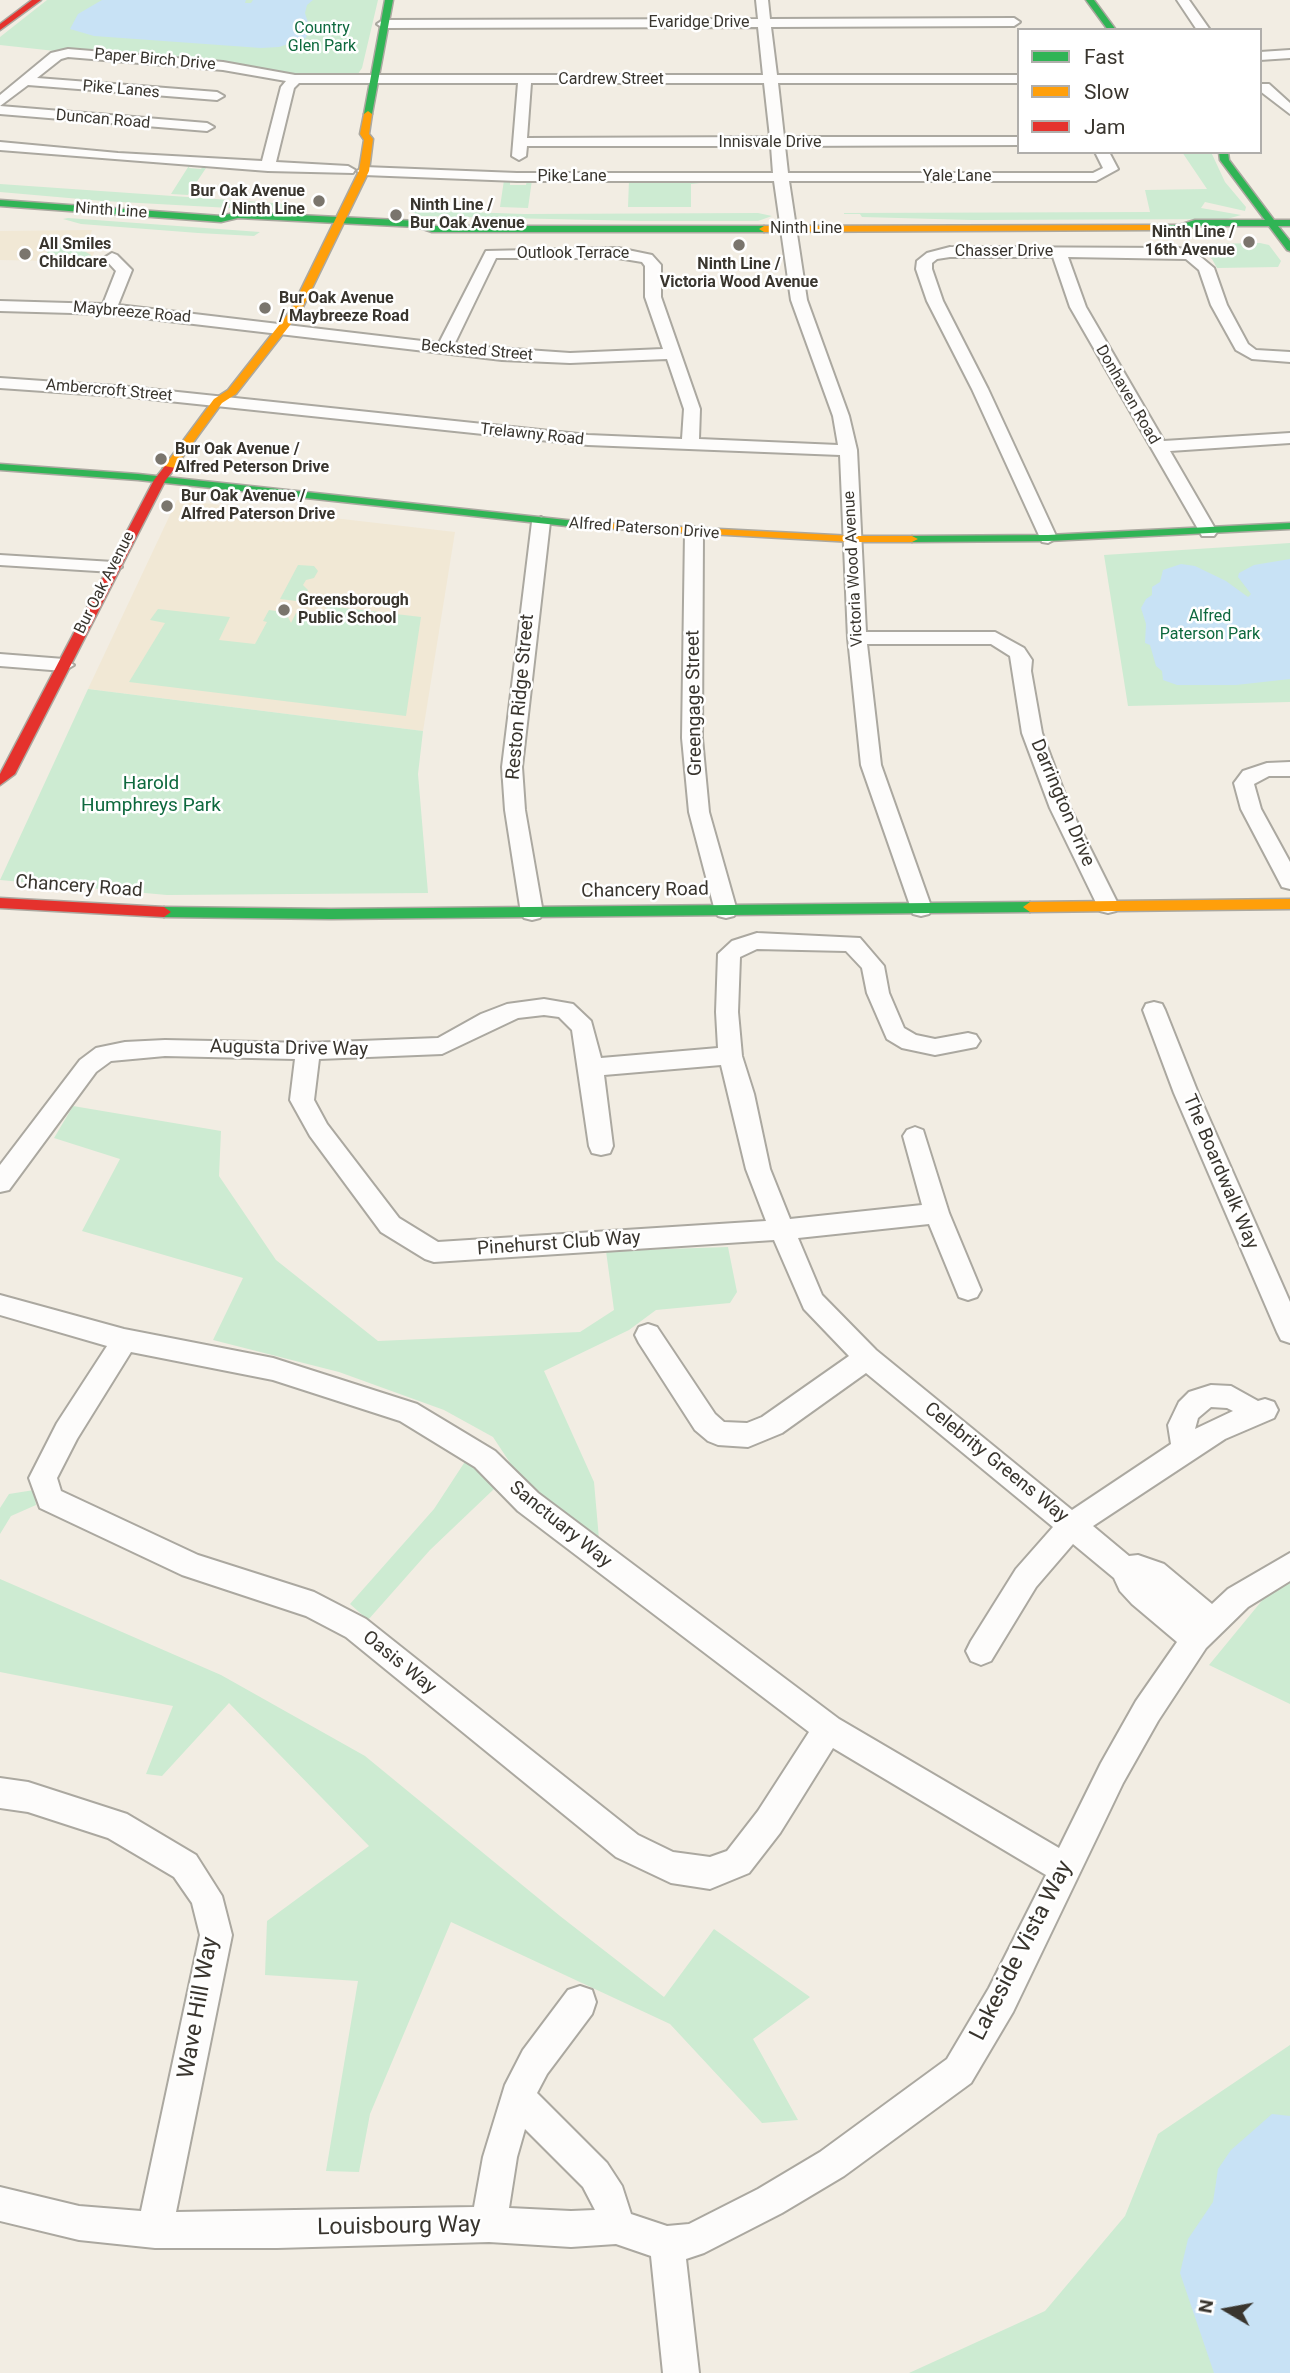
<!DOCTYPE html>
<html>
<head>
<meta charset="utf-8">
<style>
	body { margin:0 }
	#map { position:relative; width:1290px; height:2373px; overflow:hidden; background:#f2ede3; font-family:Roboto,sans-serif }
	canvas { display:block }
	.legend { position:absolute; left:1017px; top:28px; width:245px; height:126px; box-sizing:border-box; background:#fff; border:2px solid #b0aeab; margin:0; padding:9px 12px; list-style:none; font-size:21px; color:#39352e }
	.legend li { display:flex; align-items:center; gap:14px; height:35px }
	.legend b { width:35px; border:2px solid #b0aeab }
	.north { position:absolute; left:1192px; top:2275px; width:70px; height:70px; -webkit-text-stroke:5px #fff; paint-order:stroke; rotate:280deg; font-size:19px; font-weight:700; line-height:28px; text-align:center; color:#39352e }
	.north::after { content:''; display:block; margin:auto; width:24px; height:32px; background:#39352e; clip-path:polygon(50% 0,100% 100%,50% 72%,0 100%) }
</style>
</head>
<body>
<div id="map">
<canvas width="1290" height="2373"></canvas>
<ul class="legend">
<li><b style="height:9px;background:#30b455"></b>Fast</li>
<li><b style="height:9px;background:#ff9f0a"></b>Slow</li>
<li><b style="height:9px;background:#e5322d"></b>Jam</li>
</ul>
<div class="north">N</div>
</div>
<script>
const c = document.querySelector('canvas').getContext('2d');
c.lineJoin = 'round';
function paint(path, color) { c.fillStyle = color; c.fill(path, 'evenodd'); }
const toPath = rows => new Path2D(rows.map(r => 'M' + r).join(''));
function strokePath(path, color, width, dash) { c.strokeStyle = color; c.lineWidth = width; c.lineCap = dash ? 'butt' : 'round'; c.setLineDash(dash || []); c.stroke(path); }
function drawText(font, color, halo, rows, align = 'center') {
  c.font = font + ' Roboto,sans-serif'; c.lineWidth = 5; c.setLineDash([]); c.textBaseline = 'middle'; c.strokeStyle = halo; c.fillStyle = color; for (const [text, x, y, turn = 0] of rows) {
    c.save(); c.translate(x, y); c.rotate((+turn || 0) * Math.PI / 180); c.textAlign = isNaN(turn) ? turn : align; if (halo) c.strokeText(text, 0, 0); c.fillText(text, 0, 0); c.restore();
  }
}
const built = toPath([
	[92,230,89,240,97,246,93,255,94,262,0,260,0,231],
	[177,500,455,532,423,731,88,689]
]);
const green = toPath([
	[47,0,378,0,362,68,355,78,303,78,0,45,0,37],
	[1182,152,1211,152,1225,182,1246,207,1245,211,1205,202,1201,208,1241,215,1227,219,972,220,862,217,860,214,844,214,844,213,1150,212,1145,190,1207,189],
	[190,164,189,168,201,169,204,165,208,165,188,195,171,194],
	[504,180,510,180,510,185,526,185,527,180,532,180,528,208,500,207],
	[629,180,700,181,700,183,691,184,691,207,628,207],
	[0,184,288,204,303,212,103,201,0,192],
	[411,210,524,214,758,213,772,216,758,221,640,221,415,216,415,213,410,212],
	[63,219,68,218,260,232,254,236,198,233,81,224],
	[1260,243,1269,245,1281,261,1278,267,1217,268,1212,259,1196,249,1208,244],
	[51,244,72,244,91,255,92,261,71,261,71,254,51,255,47,253],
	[1290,543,1290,702,1128,706,1104,555],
	[298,565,314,566,318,571,314,578,306,580,303,585,308,590,304,598,296,601,280,599],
	[328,606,421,617,406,716,129,682,165,623,150,620,158,609,230,617,219,640,255,644,267,622,263,621,269,610,290,613,288,617,291,623,296,613,322,616],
	[88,689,423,731,418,774,428,893,167,895,0,880],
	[73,1106,221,1131,219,1176,276,1260,378,1341,580,1332,614,1310,606,1251,728,1247,737,1292,730,1303,656,1310,629,1330,544,1371,594,1482,599,1539,528,1490,493,1437,444,1410,339,1372,213,1340,243,1278,82,1231,120,1159,54,1138],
	[468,1457,494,1489,430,1550,368,1620,350,1604,434,1509],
	[34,1490,36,1505,11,1516,0,1534,0,1508,9,1494],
	[0,1579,221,1675,365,1756,560,1916,664,1997,714,1929,810,1997,753,2039,798,2120,762,2123,670,2024,451,1922,370,2114,359,2172,326,2171,358,1981,265,1975,267,1921,369,1846,229,1703,162,1776,146,1774,173,1706,0,1672],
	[1290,1582,1290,1704,1209,1665,1269,1592],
	[1290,2045,1290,2373,909,2373,1045,2311,1125,2216,1158,2134]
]);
const water = toPath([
	[102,0,246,0,245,3,251,3,253,0,313,0,307,5,305,13,309,26,306,38,279,47,261,48,94,36,70,29,78,14],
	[1290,559,1290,679,1236,685,1177,685,1163,680,1162,671,1156,666,1150,645,1145,643,1146,624,1141,608,1146,599,1152,595,1152,587,1160,582,1163,570,1181,564,1195,566,1226,581,1248,597,1251,594,1238,577,1239,573,1254,565],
	[1272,2114,1290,2116,1290,2373,1214,2373,1180,2273,1188,2239,1213,2202,1218,2169,1231,2150]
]);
const street = toPath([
	[756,0,768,0,770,19,1014,18,1020,22,1014,26,771,27,777,75,1019,75,1019,83,778,83,784,137,1019,137,1019,145,785,146,788,173,1093,173,1103,168,1095,152,1109,152,1118,169,1096,181,789,181,807,300,849,416,857,450,866,632,995,632,1024,648,1032,660,1031,671,1042,733,1070,808,1119,906,1116,911,1108,913,1100,911,1050,808,1022,733,1010,656,991,644,867,644,881,765,932,909,929,914,921,916,913,914,861,765,848,638,840,455,588,445,130,397,0,388,0,378,130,387,588,435,682,439,684,409,667,359,570,363,502,360,108,314,0,311,0,301,103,304,116,271,104,258,112,253,117,255,132,270,118,305,439,343,486,251,618,248,652,255,661,265,661,297,700,409,699,439,838,445,833,416,791,300,774,181,517,181,364,175,357,171,364,167,517,173,773,173,771,146,527,146,526,156,519,160,512,156,518,83,299,83,294,88,276,162,348,166,355,170,353,173,268,171,0,150,0,142,118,153,262,161,281,87,286,81,223,70,68,57,61,59,37,78,217,92,224,96,217,100,28,85,0,106,207,123,214,127,207,131,0,114,0,95,51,53,68,49,223,62,295,75,763,75,758,27,383,28,377,24,383,20,758,19,756,0],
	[531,83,764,83,770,137,527,138,531,83],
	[496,258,618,258,642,262,645,266,645,297,663,349,570,353,454,345,496,258],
	[1177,0,1189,0,1210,30,1197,30,1177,0],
	[1290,50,1290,58,1260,60,1260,52,1290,50],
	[1260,84,1269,84,1290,103,1290,114,1260,91,1260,84],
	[950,247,1179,248,1196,253,1214,268,1227,305,1248,344,1256,350,1290,352,1290,362,1252,359,1236,350,1211,305,1199,270,1186,259,1068,257,1086,307,1164,441,1290,433,1290,443,1170,451,1217,532,1214,536,1202,536,1070,307,1053,257,950,257,937,259,932,263,932,269,943,301,988,389,1057,538,1048,543,1042,542,972,389,927,301,916,269,917,261,927,253,950,247],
	[541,517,550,522,522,767,525,810,543,913,540,918,532,920,524,918,521,913,505,810,502,767,532,522,541,517],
	[694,527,703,532,702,738,709,812,737,911,734,916,726,918,718,916,715,911,689,812,682,738,685,532,694,527],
	[0,555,113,562,122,567,113,572,0,565,0,555],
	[0,654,64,659,74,665,64,671,0,666,0,654],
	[1290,762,1290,776,1269,776,1254,784,1261,809,1290,862,1290,889,1282,887,1241,809,1234,783,1243,771,1267,763,1290,762],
	[757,933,860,938,884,966,889,993,904,1028,916,1035,935,1039,968,1033,976,1035,980,1041,976,1047,935,1055,902,1048,887,1039,867,993,862,968,846,951,757,949,740,957,738,1012,742,1056,754,1094,770,1169,790,1219,922,1205,903,1136,907,1130,915,1127,923,1130,949,1213,981,1290,977,1297,968,1300,959,1297,929,1224,798,1238,822,1295,876,1350,1072,1510,1171,1444,1168,1425,1179,1402,1189,1392,1211,1385,1231,1386,1258,1401,1265,1399,1274,1402,1278,1410,1274,1418,1225,1439,1093,1526,1129,1556,1138,1555,1164,1564,1212,1604,1228,1589,1290,1553,1290,1581,1248,1607,1206,1648,1158,1721,1123,1783,1013,2012,971,2083,844,2176,782,2213,704,2253,686,2259,699,2373,663,2373,651,2256,616,2244,571,2247,489,2242,277,2248,155,2248,79,2240,0,2221,0,2187,79,2206,141,2211,200,1935,192,1903,174,1877,108,1838,28,1812,0,1808,0,1778,28,1782,127,1814,196,1855,222,1896,232,1935,176,2212,474,2207,483,2157,505,2085,523,2050,568,1990,580,1986,592,1990,596,2002,592,2014,547,2074,537,2093,607,2163,622,2186,631,2214,667,2226,689,2224,758,2189,820,2152,947,2059,989,1988,1046,1875,833,1748,780,1833,749,1873,710,1889,671,1883,616,1857,346,1637,306,1616,182,1575,40,1508,29,1478,57,1423,107,1346,0,1315,0,1295,124,1329,273,1358,417,1404,495,1451,538,1493,839,1719,1059,1848,1101,1763,1136,1701,1177,1642,1132,1604,1120,1591,1114,1578,1073,1544,1036,1587,991,1661,981,1665,971,1661,966,1651,971,1641,1016,1569,1053,1527,866,1373,782,1433,748,1447,718,1445,708,1441,695,1430,639,1343,635,1335,639,1327,648,1324,657,1327,715,1414,724,1422,747,1423,762,1417,849,1356,804,1309,774,1240,434,1262,425,1259,381,1232,310,1136,290,1100,295,1059,165,1056,111,1061,96,1072,9,1190,0,1192,0,1165,80,1060,96,1048,125,1042,165,1040,308,1043,438,1038,481,1014,507,1004,544,999,573,1004,591,1021,601,1058,718,1048,716,1012,718,954,732,941,757,933],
	[544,1015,559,1017,572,1030,589,1146,592,1153,601,1155,610,1153,613,1146,604,1075,721,1065,746,1169,766,1221,438,1242,399,1218,327,1124,314,1100,319,1059,442,1054,518,1018,544,1015],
	[131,1352,273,1380,400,1421,475,1467,518,1511,809,1732,758,1811,727,1851,710,1857,673,1852,638,1835,366,1619,314,1592,198,1555,61,1491,57,1478,77,1439,131,1352],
	[1211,1407,1227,1408,1233,1411,1195,1429,1198,1418,1211,1407],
	[525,2129,583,2187,595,2210,571,2211,509,2208,517,2157,525,2129],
	[1154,1002,1162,1004,1165,1010,1198,1093,1290,1302,1290,1343,1281,1340,1277,1332,1174,1093,1143,1010,1146,1004,1154,1002]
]);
const fast = toPath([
	[385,0,393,0,372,114,368,117,364,114,385,0],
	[1086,0,1094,0,1116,30,1108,30,1086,0],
	[1219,152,1228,152,1229,160,1274,220,1290,220,1290,226,1278,226,1290,241,1290,251,1287,250,1269,226,1196,226,1180,231,1153,230,1151,228,1156,225,1179,225,1195,220,1265,220,1220,160,1219,152],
	[0,200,221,216,238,212,418,221,433,226,764,226,769,229,764,232,432,232,417,227,238,218,221,222,0,206,0,200],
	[0,464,138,474,585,522,591,525,585,528,138,480,0,470,0,464],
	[1290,523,1290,529,1048,541,912,542,906,539,912,536,1048,535,1290,523],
	[1030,902,1037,907,1030,912,331,919,164,917,157,912,164,907,331,909,1030,902]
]);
const slow = toPath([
	[368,111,372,114,369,134,373,139,369,171,301,311,236,394,222,403,173,470,165,470,163,468,214,399,228,390,291,310,359,171,364,140,360,134,364,114,368,111],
	[1156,225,1161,228,1159,230,764,232,759,229,764,226,1156,225],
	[585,522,853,536,912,536,918,539,912,542,853,542,581,527,579,525,585,522],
	[1290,899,1290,909,1030,912,1023,907,1030,902,1290,899]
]);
const jam = toPath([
	[32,0,41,0,0,30,0,24,32,0],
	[165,466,175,468,165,481,15,774,0,785,0,774,154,480,165,466],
	[0,898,164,907,171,912,164,917,0,908,0,898]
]);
const markers = [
	[319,201,7,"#7a756d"],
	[396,215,7,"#7a756d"],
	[1249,242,7,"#7a756d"],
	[739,245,7,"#7a756d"],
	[25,254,7,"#7a756d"],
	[265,308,7,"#7a756d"],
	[161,459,7,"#7a756d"],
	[167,506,7,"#7a756d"],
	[284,610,7,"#7a756d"]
];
const farStreetnames = [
	["Evaridge Drive",699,23],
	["Paper Birch Drive",155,60,5],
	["Cardrew Street",611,80],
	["Pike Lanes",121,90,5],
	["Duncan Road",103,120,5],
	["Innisvale Drive",770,143],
	["Pike Lane",572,177],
	["Yale Lane",957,177],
	["Ninth Line",111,211,4],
	["Ninth Line",806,229],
	["Chasser Drive",1004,252],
	["Outlook Terrace",573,254],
	["Maybreeze Road",132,313,5],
	["Becksted Street",477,351,5],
	["Ambercroft Street",109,391,5],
	["Donhaven Road",1127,395,60],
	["Trelawny Road",532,435,6],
	["Alfred Paterson Drive",644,529,4],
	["Victoria Wood Avenue",854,569,-93],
	["Bur Oak Avenue",105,583,-63]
];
const farParknames = [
	["Country",322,29],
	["Glen Park",322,47],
	["Alfred",1210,617],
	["Paterson Park",1210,635]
];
const farPoinames = [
	["Bur Oak Avenue",305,192,"right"],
	["/ Ninth Line",305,210,"right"],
	["Ninth Line /",410,206],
	["Bur Oak Avenue",410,224],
	["Ninth Line /",1235,233,"right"],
	["16th Avenue",1235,251,"right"],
	["All Smiles",39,245],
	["Childcare",39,263],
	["Ninth Line /",739,265,"center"],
	["Victoria Wood Avenue",739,283,"center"],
	["Bur Oak Avenue",279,299],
	["/ Maybreeze Road",279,317],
	["Bur Oak Avenue /",175,450],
	["Alfred Peterson Drive",175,468],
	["Bur Oak Avenue /",181,497],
	["Alfred Paterson Drive",181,515],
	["Greensborough",298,601],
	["Public School",298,619]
];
const streetNames = [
	["Reston Ridge Street",521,697,-85],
	["Greengage Street",695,703,-91],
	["Darrington Drive",1062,803,67],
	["Chancery Road",79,887,4],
	["Chancery Road",645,891,-1],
	["Augusta Drive Way",289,1049,1],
	["The Boardwalk Way",1220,1172,67],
	["Pinehurst Club Way",559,1244,-4],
	["Celebrity Greens Way",996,1463,39],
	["Sanctuary Way",560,1525,39],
	["Oasis Way",399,1663,39]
];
const parkNames = [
	["Harold",151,784],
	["Humphreys Park",151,806]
];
const nearStreetnames = [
	["Lakeside Vista Way",1022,1951,-63],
	["Wave Hill Way",199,2008,-80],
	["Louisbourg Way",399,2227,-1]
];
paint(built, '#f1e8d5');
paint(green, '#cdebd2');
paint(water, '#c8e2f5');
strokePath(street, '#aba8a0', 4);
strokePath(fast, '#aba8a0', 3);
strokePath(slow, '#aba8a0', 3);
strokePath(jam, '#aba8a0', 3);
paint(street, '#fdfcfb');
paint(fast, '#30b455');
paint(slow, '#ff9f0a');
paint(jam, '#e5322d');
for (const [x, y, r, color] of markers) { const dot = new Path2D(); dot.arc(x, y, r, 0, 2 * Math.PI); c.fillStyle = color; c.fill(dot); strokePath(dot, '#fff', 2.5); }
drawText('16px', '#39352e', '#fff', farStreetnames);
drawText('16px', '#0e693e', '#fff', farParknames);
drawText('bold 16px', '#39352e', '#fff', farPoinames, 'left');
drawText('19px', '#39352e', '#fff', streetNames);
drawText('19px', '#0e693e', '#fff', parkNames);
drawText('23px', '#39352e', '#fff', nearStreetnames);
</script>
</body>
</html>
